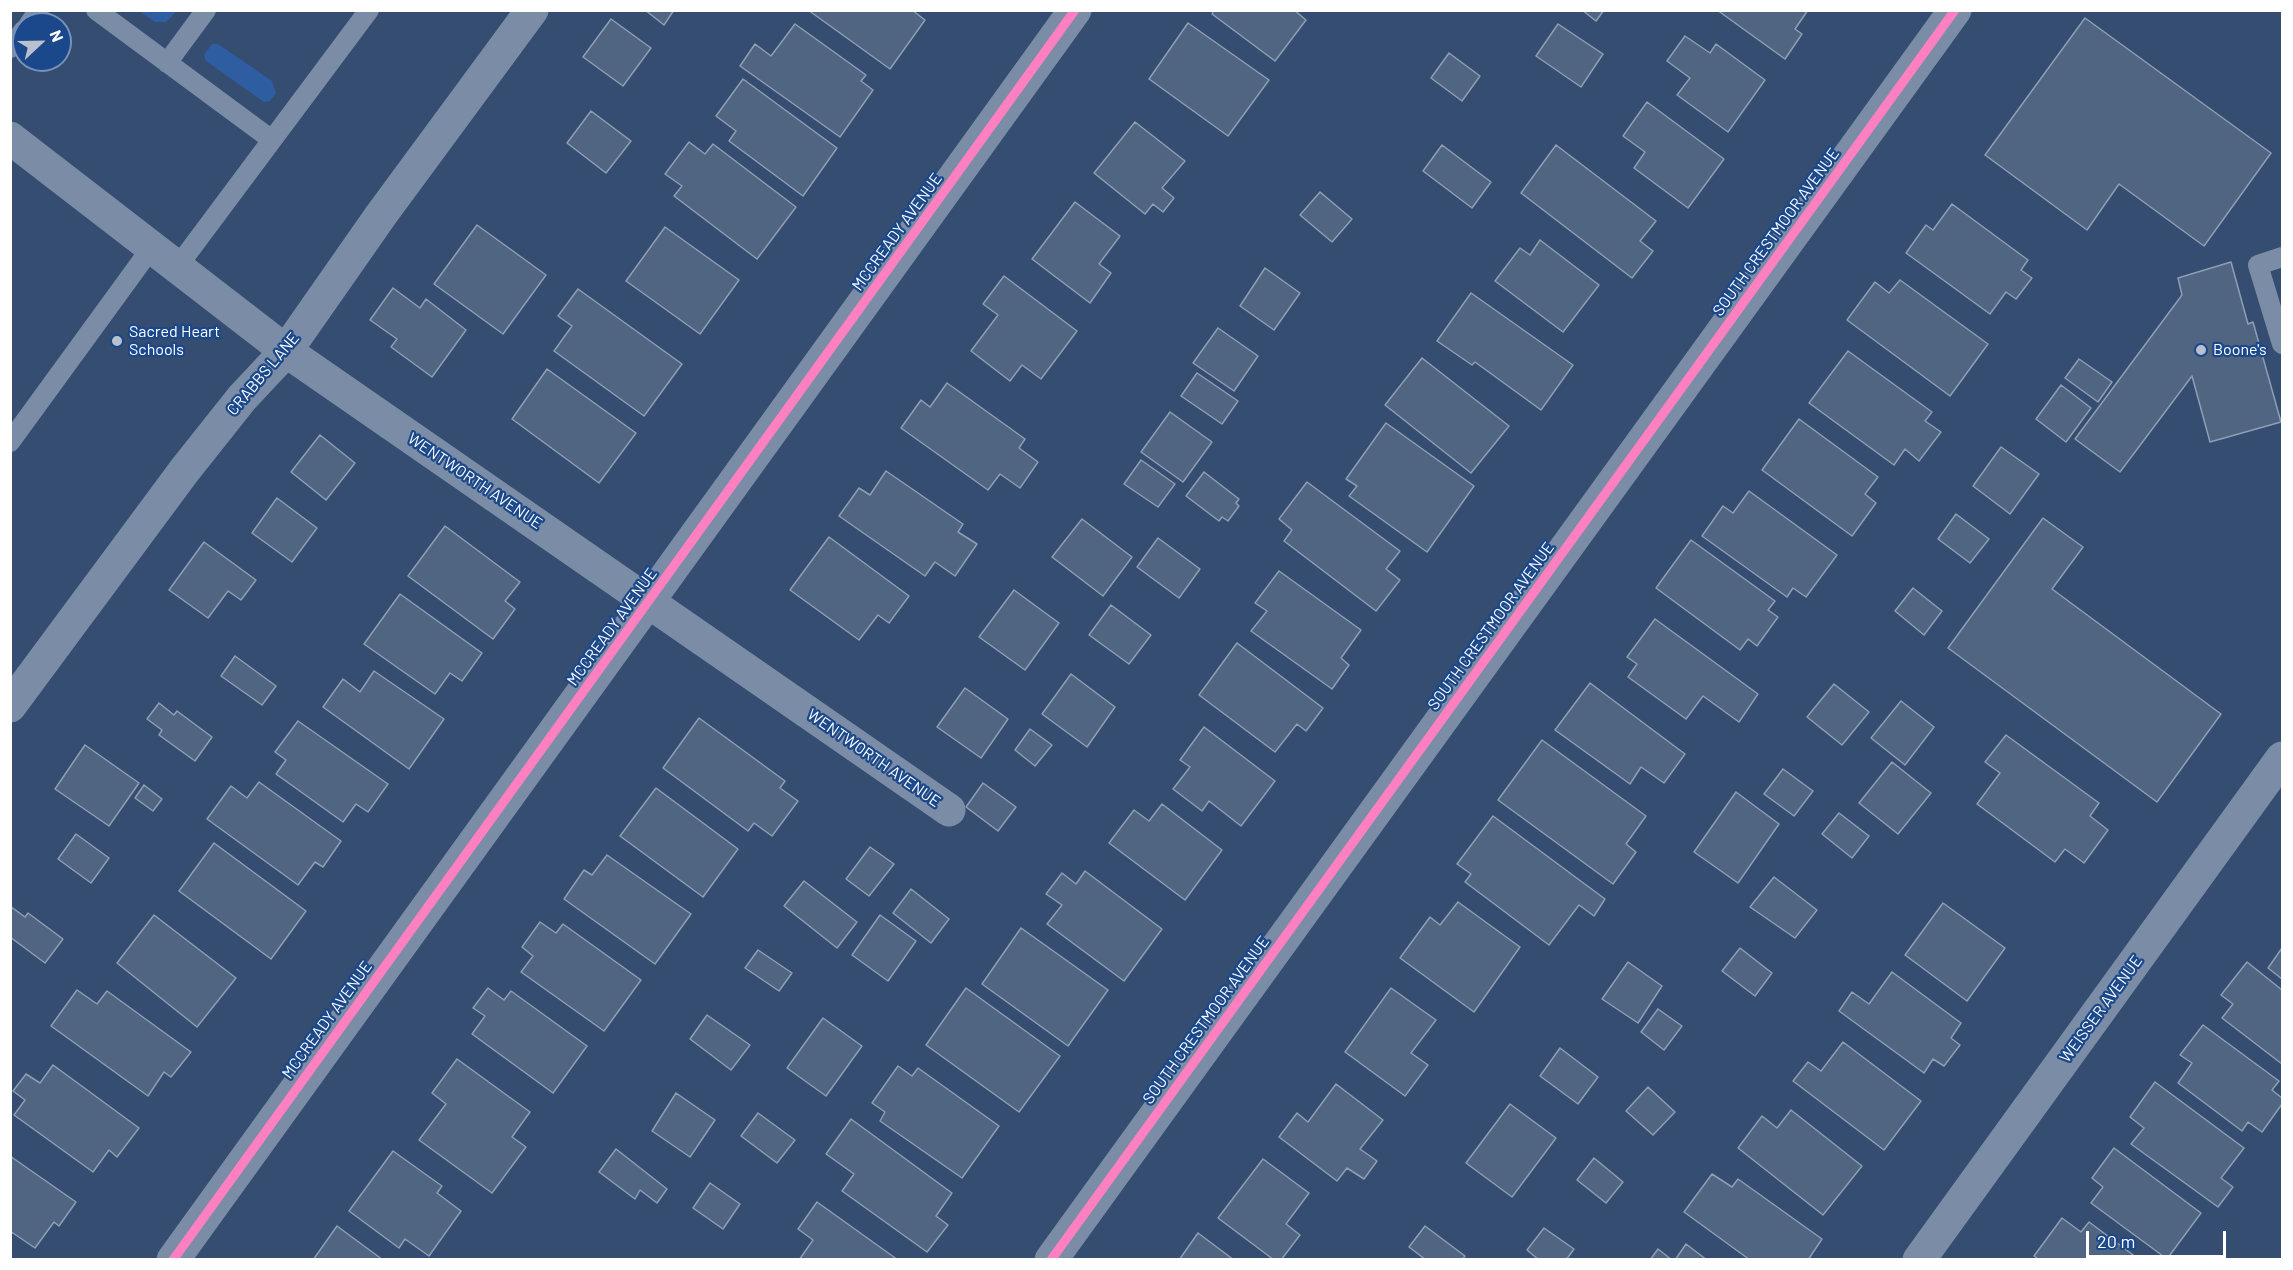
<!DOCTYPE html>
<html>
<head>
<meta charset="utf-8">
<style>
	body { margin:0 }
	#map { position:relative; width:2293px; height:1270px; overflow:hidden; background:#344d71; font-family:Barlow,sans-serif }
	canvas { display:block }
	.frame { position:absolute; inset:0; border:12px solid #fff; pointer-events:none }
	.north { position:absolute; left:12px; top:12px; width:60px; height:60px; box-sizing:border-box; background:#1a488b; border:2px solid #7691b9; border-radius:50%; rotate:68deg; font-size:16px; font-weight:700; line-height:24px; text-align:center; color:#fff }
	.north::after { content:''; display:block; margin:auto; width:21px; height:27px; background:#b8c1cd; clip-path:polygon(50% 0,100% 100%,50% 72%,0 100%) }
	.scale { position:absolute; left:2086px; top:1231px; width:140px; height:27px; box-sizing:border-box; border:3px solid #fff; border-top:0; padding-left:8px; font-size:18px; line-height:21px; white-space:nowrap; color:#fff; -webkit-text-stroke:4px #1a488b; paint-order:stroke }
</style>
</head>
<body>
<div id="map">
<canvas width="2293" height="1270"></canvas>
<div class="frame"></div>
<div class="north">N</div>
<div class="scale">20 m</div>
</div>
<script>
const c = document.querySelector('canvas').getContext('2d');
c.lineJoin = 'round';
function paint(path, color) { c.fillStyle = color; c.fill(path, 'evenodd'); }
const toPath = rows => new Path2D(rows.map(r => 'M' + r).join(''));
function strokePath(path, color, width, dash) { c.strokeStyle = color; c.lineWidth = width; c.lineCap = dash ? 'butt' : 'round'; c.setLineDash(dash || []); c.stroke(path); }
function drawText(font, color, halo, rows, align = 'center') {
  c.font = font + ' Barlow,sans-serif'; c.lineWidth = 4.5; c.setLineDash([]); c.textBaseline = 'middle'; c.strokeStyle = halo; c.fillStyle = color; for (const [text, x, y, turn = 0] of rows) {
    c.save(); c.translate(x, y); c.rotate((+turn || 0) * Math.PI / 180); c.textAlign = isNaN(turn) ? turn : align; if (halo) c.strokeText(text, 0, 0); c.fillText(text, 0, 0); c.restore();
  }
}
const green = toPath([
	[139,11,175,11,175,13,166,22,155,22],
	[212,44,218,44,272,81,276,93,270,101,264,102,206,61,204,55]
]);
const building = toPath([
	[645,10,674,10,664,25,645,10],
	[808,10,912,10,925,20,890,69,808,10],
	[1214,10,1294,10,1306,20,1275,61,1212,14,1214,10],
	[1582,10,1604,10,1596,21,1582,10],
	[1717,10,1808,10,1795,29,1802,34,1785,59,1717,10],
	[2085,18,2271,153,2204,246,2119,184,2087,230,1985,155,2085,18],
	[611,19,651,48,623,86,583,57,611,19],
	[1188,23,1269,80,1228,136,1149,79,1188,23],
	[795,24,866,75,861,81,873,90,840,137,740,66,755,44,771,56,795,24],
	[1558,24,1603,54,1581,87,1536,56,1558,24],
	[1685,36,1710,53,1716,44,1765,80,1728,132,1677,95,1690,78,1667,61,1685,36],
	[1449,53,1480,76,1462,101,1431,78,1449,53],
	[743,79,837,148,803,196,729,141,736,131,716,116,743,79],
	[1647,102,1724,159,1688,208,1634,168,1645,152,1623,136,1647,102],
	[591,111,631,141,606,173,567,143,591,111],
	[1135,122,1185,161,1162,188,1174,198,1163,212,1153,204,1145,214,1094,173,1135,122],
	[689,142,705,154,713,144,796,207,757,259,674,196,682,186,665,174,689,142],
	[1442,145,1491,182,1472,208,1423,171,1442,145],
	[1556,145,1656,221,1640,241,1653,251,1632,278,1521,193,1556,145],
	[1320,192,1352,219,1332,242,1300,215,1320,192],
	[1075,202,1120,236,1099,264,1111,273,1090,303,1032,259,1075,202],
	[1952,204,2028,260,2021,270,2032,278,2016,299,2006,292,1990,314,1906,253,1926,225,1933,230,1952,204],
	[477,225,546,275,503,334,434,284,477,225],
	[665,227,739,280,700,334,626,281,665,227],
	[1540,240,1599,285,1563,332,1495,281,1520,248,1530,255,1540,240],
	[2231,262,2248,324,2253,322,2281,422,2210,442,2192,376,2120,472,2075,439,2182,295,2178,278,2231,262],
	[1265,268,1300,293,1274,330,1240,306,1265,268],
	[1004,276,1077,331,1041,379,1022,365,1010,381,971,351,998,315,983,304,1004,276],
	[1900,280,1988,344,1950,396,1847,320,1875,282,1889,293,1900,280],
	[393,288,420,308,426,299,466,330,432,377,391,347,397,339,370,320,393,288],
	[578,289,682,364,644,416,554,351,572,326,558,316,578,289],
	[1471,293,1573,365,1541,410,1475,362,1472,365,1437,341,1471,293],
	[1218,328,1258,356,1234,391,1193,363,1218,328],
	[1848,351,1932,412,1925,421,1941,432,1919,461,1905,449,1894,465,1809,403,1848,351],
	[1422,358,1509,426,1471,473,1385,405,1422,358],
	[2079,359,2112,382,2098,402,2065,378,2079,359],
	[547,369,636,433,599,483,512,419,547,369],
	[1197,373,1238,401,1222,424,1181,396,1197,373],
	[947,383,1025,439,1019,448,1038,462,1020,488,1000,474,988,490,901,428,921,400,930,407,947,383],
	[2061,385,2091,408,2066,442,2036,419,2061,385],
	[1170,412,1212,442,1183,482,1141,452,1170,412],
	[1799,419,1878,477,1865,494,1876,503,1852,536,1762,470,1799,419],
	[1386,423,1474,486,1427,552,1349,496,1357,486,1346,479,1386,423],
	[320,435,355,463,326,500,291,472,320,435],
	[2001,447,2039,474,2010,514,1973,486,2001,447],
	[1141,460,1175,484,1158,507,1124,484,1141,460],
	[886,471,963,524,958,532,977,544,955,576,935,562,925,576,839,516,859,488,870,495,886,471],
	[1204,472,1239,499,1236,503,1239,506,1228,521,1222,517,1219,521,1186,496,1204,472],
	[1307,482,1400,551,1386,569,1400,580,1376,611,1284,541,1292,530,1279,519,1307,482],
	[1749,491,1837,555,1806,597,1793,588,1787,597,1702,536,1723,506,1733,513,1749,491],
	[277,498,317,528,292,562,252,533,277,498],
	[1956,514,1989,539,1970,563,1938,539,1956,514],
	[2043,518,2083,547,2052,589,2221,714,2157,802,1948,648,2043,518],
	[1082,519,1132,557,1103,596,1052,557,1082,519],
	[445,526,520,582,505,601,515,609,493,639,408,576,445,526],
	[829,537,909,596,889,623,878,615,859,640,790,590,829,537],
	[1158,538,1200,569,1179,598,1137,567,1158,538],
	[1691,540,1775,601,1768,610,1778,617,1757,646,1748,639,1740,650,1656,588,1691,540],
	[204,542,256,580,241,600,228,591,208,618,169,590,204,542],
	[1279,571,1361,630,1341,658,1349,665,1332,689,1251,631,1267,611,1255,603,1279,571],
	[1913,588,1942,611,1924,635,1895,611,1913,588],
	[1014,590,1059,623,1025,670,979,637,1014,590],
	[400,594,482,653,462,681,450,673,435,694,364,644,400,594],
	[1111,605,1151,635,1129,664,1089,635,1111,605],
	[1655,619,1758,694,1739,722,1703,696,1686,719,1628,677,1637,664,1627,657,1655,619],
	[1237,643,1323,708,1306,731,1297,724,1275,752,1199,695,1237,643],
	[235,656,276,686,262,705,221,676,235,656],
	[374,671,444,719,409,769,323,707,343,679,360,692,374,671],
	[1071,674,1115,707,1087,747,1042,714,1071,674],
	[1590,683,1685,754,1664,783,1641,767,1630,784,1555,730,1590,683],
	[1834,684,1869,712,1842,745,1807,717,1834,684],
	[965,688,1008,719,981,758,937,727,965,688],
	[1901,701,1934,727,1905,765,1871,738,1901,701],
	[159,703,174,715,177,711,212,737,195,761,159,735,162,730,147,719,159,703],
	[699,718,785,781,780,788,798,801,772,836,754,823,748,831,663,768,699,718],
	[298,721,388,784,368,812,356,804,343,822,276,774,286,760,275,752,298,721],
	[1204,727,1275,781,1241,826,1209,801,1202,811,1173,789,1190,767,1180,760,1204,727],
	[1030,729,1052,745,1035,766,1015,750,1030,729],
	[2006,735,2099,803,2090,816,2108,830,2084,863,2065,849,2055,862,1977,804,2000,773,1985,762,2006,735],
	[1542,740,1646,816,1626,844,1636,852,1613,884,1498,800,1542,740],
	[85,745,139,783,109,826,55,789,85,745],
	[1892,762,1931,793,1898,834,1859,803,1892,762],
	[1783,769,1813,791,1794,816,1764,794,1783,769],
	[259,782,341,841,323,867,315,862,298,885,207,819,231,786,247,798,259,782],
	[983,783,1016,807,998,831,966,807,983,783],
	[144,785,162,799,153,811,135,798,144,785],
	[656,788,738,849,703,897,620,836,656,788],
	[1736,792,1779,824,1738,883,1694,852,1736,792],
	[1162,804,1222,850,1185,900,1109,843,1134,810,1149,821,1162,804],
	[1839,813,1869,836,1852,858,1822,834,1839,813],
	[1493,816,1605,899,1594,916,1579,905,1549,945,1465,882,1471,874,1457,864,1493,816],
	[76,834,109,858,91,883,58,859,76,834],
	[214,843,306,911,271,959,179,891,214,843],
	[870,847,894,864,869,896,846,879,870,847],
	[607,855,691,914,655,964,564,899,584,870,592,875,607,855],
	[1085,871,1162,929,1124,981,1047,924,1062,905,1046,894,1062,873,1076,884,1085,871],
	[1774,877,1817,910,1795,938,1750,907,1774,877],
	[804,881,857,922,837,948,784,906,804,881],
	[911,889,949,919,931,943,893,913,911,889],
	[1458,902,1520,947,1474,1012,1400,958,1430,917,1440,925,1458,902],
	[1943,903,2005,948,1967,1001,1905,955,1943,903],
	[10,906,25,917,28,913,63,939,45,963,10,937,10,906],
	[154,915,236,978,197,1027,117,963,154,915],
	[880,915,916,941,888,981,852,955,880,915],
	[540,922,556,933,563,924,641,980,604,1031,521,972,533,956,522,947,540,922],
	[1021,928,1108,990,1068,1046,982,984,1021,928],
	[1740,948,1772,973,1755,996,1722,971,1740,948],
	[2282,948,2282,979,2268,968,2282,948],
	[758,950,792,973,779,991,745,968,758,950],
	[1628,962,1662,986,1638,1023,1602,999,1628,962],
	[2247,962,2282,990,2282,1064,2222,1018,2233,1004,2221,995,2247,962],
	[1892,972,1961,1023,1951,1038,1960,1045,1944,1066,1933,1059,1924,1073,1839,1011,1852,992,1869,1004,1892,972],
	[488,988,504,1000,511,991,587,1046,553,1093,472,1034,485,1016,473,1008,488,988],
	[966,988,1060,1056,1019,1112,926,1045,966,988],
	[1391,988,1436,1020,1411,1053,1428,1065,1405,1096,1345,1052,1391,988],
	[77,990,97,1004,107,991,191,1052,171,1077,164,1072,148,1096,51,1026,77,990],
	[1658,1009,1682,1026,1664,1050,1641,1032,1658,1009],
	[707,1015,750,1045,731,1070,690,1039,707,1015],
	[823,1018,862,1046,826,1096,787,1068,823,1018],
	[2203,1025,2279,1081,2272,1090,2282,1098,2282,1104,2262,1132,2248,1122,2242,1131,2178,1083,2192,1063,2180,1055,2203,1025],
	[1843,1042,1921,1101,1884,1150,1793,1081,1808,1062,1821,1071,1843,1042],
	[1560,1048,1598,1077,1578,1104,1540,1076,1560,1048],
	[457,1059,530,1112,512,1137,526,1147,492,1193,419,1140,446,1104,432,1093,457,1059],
	[53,1065,139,1128,117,1157,109,1150,93,1172,14,1115,25,1100,13,1091,26,1074,40,1083,53,1065],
	[898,1066,912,1076,918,1068,999,1126,962,1178,880,1121,885,1112,872,1103,898,1066],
	[2155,1082,2244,1148,2221,1178,2233,1187,2218,1207,2131,1144,2144,1128,2130,1117,2155,1082],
	[1336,1084,1383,1120,1360,1149,1377,1161,1364,1179,1347,1168,1337,1181,1279,1137,1297,1113,1308,1122,1336,1084],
	[1648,1087,1675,1112,1653,1135,1626,1111,1648,1087],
	[676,1093,715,1120,690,1157,652,1131,676,1093],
	[1510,1104,1556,1138,1512,1197,1466,1163,1510,1104],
	[1791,1110,1862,1166,1823,1215,1738,1148,1762,1116,1777,1128,1791,1110],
	[758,1113,795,1140,777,1163,741,1136,758,1113],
	[851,1119,952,1193,936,1216,948,1225,927,1252,842,1191,854,1174,826,1154,851,1119],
	[2114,1148,2201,1213,2167,1259,2091,1203,2103,1187,2092,1178,2114,1148],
	[616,1149,667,1189,657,1203,640,1190,635,1199,599,1172,616,1149],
	[393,1151,442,1186,437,1193,461,1211,429,1256,405,1239,399,1248,349,1211,393,1151],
	[10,1156,76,1202,59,1226,54,1222,35,1248,10,1231,10,1156],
	[1594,1158,1623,1182,1606,1203,1577,1180,1594,1158],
	[1263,1159,1309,1193,1286,1224,1300,1235,1281,1260,1274,1260,1218,1218,1263,1159],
	[1712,1174,1732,1187,1738,1179,1822,1239,1808,1260,1750,1260,1684,1212,1712,1174],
	[710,1183,740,1204,723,1229,693,1208,710,1183],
	[817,1202,898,1260,799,1260,813,1240,798,1229,817,1202],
	[2062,1218,2081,1232,2089,1222,2140,1260,2040,1260,2034,1256,2062,1218],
	[337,1226,383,1260,313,1260,337,1226],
	[1425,1226,1465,1256,1462,1260,1426,1260,1409,1247,1425,1226],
	[1544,1228,1574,1249,1566,1260,1539,1260,1527,1250,1544,1228],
	[1198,1233,1234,1260,1179,1260,1198,1233],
	[1686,1244,1707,1260,1675,1260,1686,1244],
	[1658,1249,1672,1260,1650,1260,1658,1249]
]);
const lane = toPath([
	[96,10,272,140],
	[29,24,39,10],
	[10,48,24,30],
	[167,63,206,10],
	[2282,257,2258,265,2282,344],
	[178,266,369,10],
	[10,442,152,247]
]);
const street = toPath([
	[10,138,286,351,949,810],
	[10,706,184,471,242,398,286,351,381,215,532,10],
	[173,1260,1075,10],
	[1051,1260,1955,10],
	[1919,1260,2282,758]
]);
const cycleway = toPath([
	[173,1260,1075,10],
	[1051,1260,1955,10]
]);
const markers = [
	[117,341,6,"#b8c1cd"],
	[2201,350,6,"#b8c1cd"]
];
const streetNames = [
	["MCCREADY AVENUE",897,232,-54],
	["SOUTH CRESTMOOR AVENUE",1776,232,-54],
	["CRABBS LANE",263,374,-50],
	["WENTWORTH AVENUE",475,481,34],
	["SOUTH CRESTMOOR AVENUE",1491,626,-54],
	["MCCREADY AVENUE",612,627,-54],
	["WENTWORTH AVENUE",874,758,35],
	["WEISSER AVENUE",2101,1009,-54],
	["MCCREADY AVENUE",327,1020,-54],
	["SOUTH CRESTMOOR AVENUE",1206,1020,-54]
];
const poiNames = [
	["Sacred Heart",129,332],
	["Schools",129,350],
	["Boone's",2213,350]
];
paint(green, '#2e5ea1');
paint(building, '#506582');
strokePath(building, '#8f9eb4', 1.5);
strokePath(lane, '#7b8da6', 20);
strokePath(street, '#7b8da6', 33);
strokePath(cycleway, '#ff80c0', 9);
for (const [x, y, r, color] of markers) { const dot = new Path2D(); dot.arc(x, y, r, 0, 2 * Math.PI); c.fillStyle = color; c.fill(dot); strokePath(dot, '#1a488b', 2); }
drawText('16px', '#fff', '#1a488b', streetNames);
drawText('16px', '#fff', '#1a488b', poiNames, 'left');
</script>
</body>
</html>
